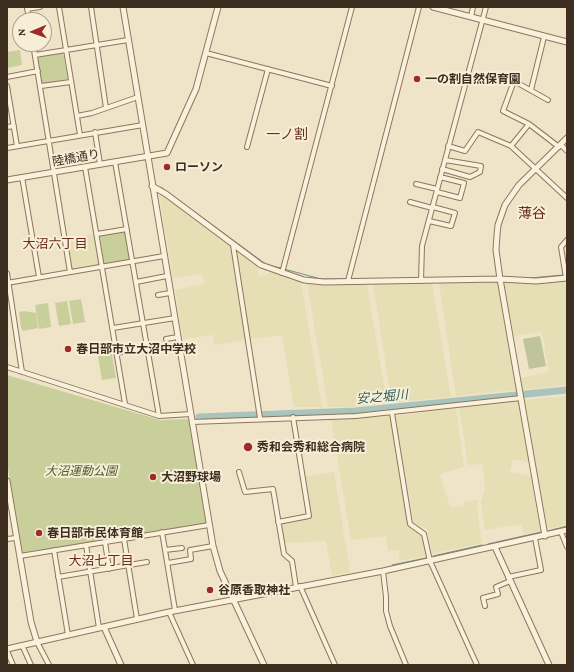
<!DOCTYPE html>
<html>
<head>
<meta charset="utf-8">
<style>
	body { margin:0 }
	#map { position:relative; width:574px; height:672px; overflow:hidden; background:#f0e4c8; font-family:"Crimson Pro",serif }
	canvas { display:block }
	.frame { position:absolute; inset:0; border:8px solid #3d2e20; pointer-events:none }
	.north { position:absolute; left:12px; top:12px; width:40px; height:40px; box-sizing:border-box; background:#f7eed8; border:1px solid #ada18e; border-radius:50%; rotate:268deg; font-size:11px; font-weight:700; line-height:16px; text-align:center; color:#3d2e20 }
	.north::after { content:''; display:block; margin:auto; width:14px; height:18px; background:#9e2a2b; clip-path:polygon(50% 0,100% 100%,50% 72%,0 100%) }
</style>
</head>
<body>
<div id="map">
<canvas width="574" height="672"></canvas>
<div class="frame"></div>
<div class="north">N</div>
</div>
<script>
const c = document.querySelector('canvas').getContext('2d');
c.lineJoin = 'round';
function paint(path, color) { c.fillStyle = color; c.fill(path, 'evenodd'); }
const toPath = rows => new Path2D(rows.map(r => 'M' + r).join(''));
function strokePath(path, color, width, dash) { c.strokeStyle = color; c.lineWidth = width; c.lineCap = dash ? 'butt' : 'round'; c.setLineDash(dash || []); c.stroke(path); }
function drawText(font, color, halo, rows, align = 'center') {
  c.font = font + ' "Crimson Pro","Noto Sans JP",serif'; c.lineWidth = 4; c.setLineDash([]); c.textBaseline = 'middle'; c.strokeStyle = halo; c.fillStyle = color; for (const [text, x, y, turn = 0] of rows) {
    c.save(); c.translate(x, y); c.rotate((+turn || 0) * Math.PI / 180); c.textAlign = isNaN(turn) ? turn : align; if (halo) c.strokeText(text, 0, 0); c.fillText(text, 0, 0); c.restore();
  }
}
const farmland = toPath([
	[159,195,163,195,230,245,246,340,214,345,213,335,183,339,175,290,205,284,202,274,173,278],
	[95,234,101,265,72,270,67,238],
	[235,249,257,265,259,276,269,274,270,270,301,282,322,407,294,407,282,335,250,339],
	[564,280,567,295,567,385,522,390,520,378,549,372,542,332,514,336,503,283,535,283],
	[307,283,367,285,387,403,358,407,328,407],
	[432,283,451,397,392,403,373,284],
	[439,283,498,283,516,390,456,396],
	[567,396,567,524,546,529,524,400],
	[519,400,529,462,513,460,510,472,531,476,540,531,524,534,521,524,485,530,481,502,485,489,483,464,468,465,459,408],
	[456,408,464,467,440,474,450,507,464,506,464,502,478,500,477,509,482,543,432,554,428,530,414,522,395,416],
	[390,415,408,525,423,536,426,556,400,561,398,550,388,551,386,536,351,540,331,418,360,418],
	[334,472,350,572,332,576,326,541,285,543,282,523,312,517,306,477]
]);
const green = toPath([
	[20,50,22,65,7,68,7,52],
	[63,53,68,80,42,85,37,57],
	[126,231,131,260,104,265,100,236],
	[81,299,85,322,73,324,69,301],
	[67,301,71,324,59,326,55,303],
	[48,303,51,327,39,329,35,305],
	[24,311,36,313,38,328,23,331,21,328,19,312],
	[111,349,116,378,102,380,97,351],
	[7,375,160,420,190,419,206,523,22,553,7,462]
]);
const cemetery = toPath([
	[540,336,546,366,529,369,523,339]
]);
const stream = toPath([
	[161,187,267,265,281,268],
	[284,269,321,279,347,279],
	[530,278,563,275],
	[548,531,567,526],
	[488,544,541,532],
	[433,556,482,545],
	[392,565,426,558]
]);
const river = toPath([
	[199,417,356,411,567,390]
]);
const minor = toPath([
	[27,7,29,20],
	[59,7,80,135],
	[91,7,106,108],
	[27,9,40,7],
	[471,17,473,7],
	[33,44,70,272],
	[206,53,332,86],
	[35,55,128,40],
	[7,77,38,71],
	[7,86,17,146],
	[41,86,71,82],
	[531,90,544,37],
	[548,100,514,81,503,111,529,124,559,147],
	[77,116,92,113,138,97],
	[7,127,14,126],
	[95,132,100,164],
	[561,145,567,151],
	[448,146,465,151,478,132,511,146,567,198],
	[511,146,529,124],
	[247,147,268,69],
	[7,148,143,125],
	[115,162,159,416],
	[85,167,125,404],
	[442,169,470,177,480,172,481,166,445,160],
	[22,177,39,277],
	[416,184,437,189],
	[437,192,460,198,464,183,440,177],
	[410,202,432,208],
	[429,221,451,226,455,213,433,207],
	[97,234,127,229],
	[233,245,260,418],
	[7,273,22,372],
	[282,273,352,7],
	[566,278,561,247,567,240],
	[348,281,419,7],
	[421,281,422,246,486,7],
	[136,282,167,276],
	[7,283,164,256],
	[158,295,170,293],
	[113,328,175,318],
	[166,339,178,337],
	[117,353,147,347],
	[7,367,159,416,191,414],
	[392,413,410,524,424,534,430,561,477,665],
	[192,422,356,416,521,398],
	[239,472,245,492,273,489,284,554,292,561,296,587],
	[278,522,309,516,293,417],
	[162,532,175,610],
	[561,532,567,547],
	[7,539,16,538],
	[124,539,137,619],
	[105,542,109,569],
	[86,545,99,628],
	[54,550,68,635],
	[165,550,182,548],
	[20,556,209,525],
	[168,563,191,559,190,550,213,546],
	[383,571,386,597,386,611,390,626,406,665],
	[58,577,147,562],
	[508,577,541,570,535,538],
	[300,586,335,665],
	[485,606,483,598,498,594,496,587,510,581],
	[169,612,193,665],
	[37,642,49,665],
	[22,645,31,665],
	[7,651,13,665]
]);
const tertiary = toPath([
	[123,7,213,546,220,571,264,665],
	[433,7,567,42],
	[7,180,167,153,196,89,218,7],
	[152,186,166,194,261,265,304,280,324,282,500,279,536,281,567,278],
	[7,481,31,622,37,642],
	[545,536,500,279,496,250,497,235,498,225,505,205,519,185,567,138],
	[495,547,549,665],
	[104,627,121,665],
	[7,649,169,612,383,571,567,530]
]);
const markers = [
	[417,79,4,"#9e2a2b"],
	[167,167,4,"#9e2a2b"],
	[68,349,4,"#9e2a2b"],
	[248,447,5,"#9e2a2b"],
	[153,477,4,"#9e2a2b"],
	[39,533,4,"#9e2a2b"],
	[210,590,4,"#9e2a2b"]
];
const poiNames = [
	["一の割自然保育園",425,79],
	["ローソン",175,167],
	["春日部市立大沼中学校",76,349],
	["秀和会秀和総合病院",257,447],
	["大沼野球場",161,477],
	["春日部市民体育館",47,533],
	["谷原香取神社",218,590]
];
const streetNames = [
	["陸橋通り",76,158,-10]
];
const parkNames = [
	["大沼運動公園",81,471]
];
const neighbourhoodNames = [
	["大沼六丁目",55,244],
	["大沼七丁目",101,561]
];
const waterNames = [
	["安之堀川",382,397,-5]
];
const quarterNames = [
	["一ノ割",287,135],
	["薄谷",532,214]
];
paint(farmland, '#e6deb5');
paint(green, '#c9cf9b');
paint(cemetery, '#bfc49a');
strokePath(stream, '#6f938a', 1);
strokePath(river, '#a9c4bc', 7);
strokePath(minor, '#8d765c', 6);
strokePath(tertiary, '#8d765c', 7);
strokePath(minor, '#faf1dc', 4);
strokePath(tertiary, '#faf1dc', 5);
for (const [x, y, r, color] of markers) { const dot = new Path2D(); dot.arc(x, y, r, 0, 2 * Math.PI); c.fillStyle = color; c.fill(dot); strokePath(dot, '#f7eed8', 1.5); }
drawText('bold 12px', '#3d2e20', '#f7eed8', poiNames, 'left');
drawText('12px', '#3d2e20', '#f7eed8', streetNames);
drawText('italic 12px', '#4d5a26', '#f7eed8', parkNames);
drawText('13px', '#6b2e1e', '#f7eed8', neighbourhoodNames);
drawText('italic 13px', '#2f5d5a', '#f7eed8', waterNames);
drawText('14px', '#6b2e1e', '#f7eed8', quarterNames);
</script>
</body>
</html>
